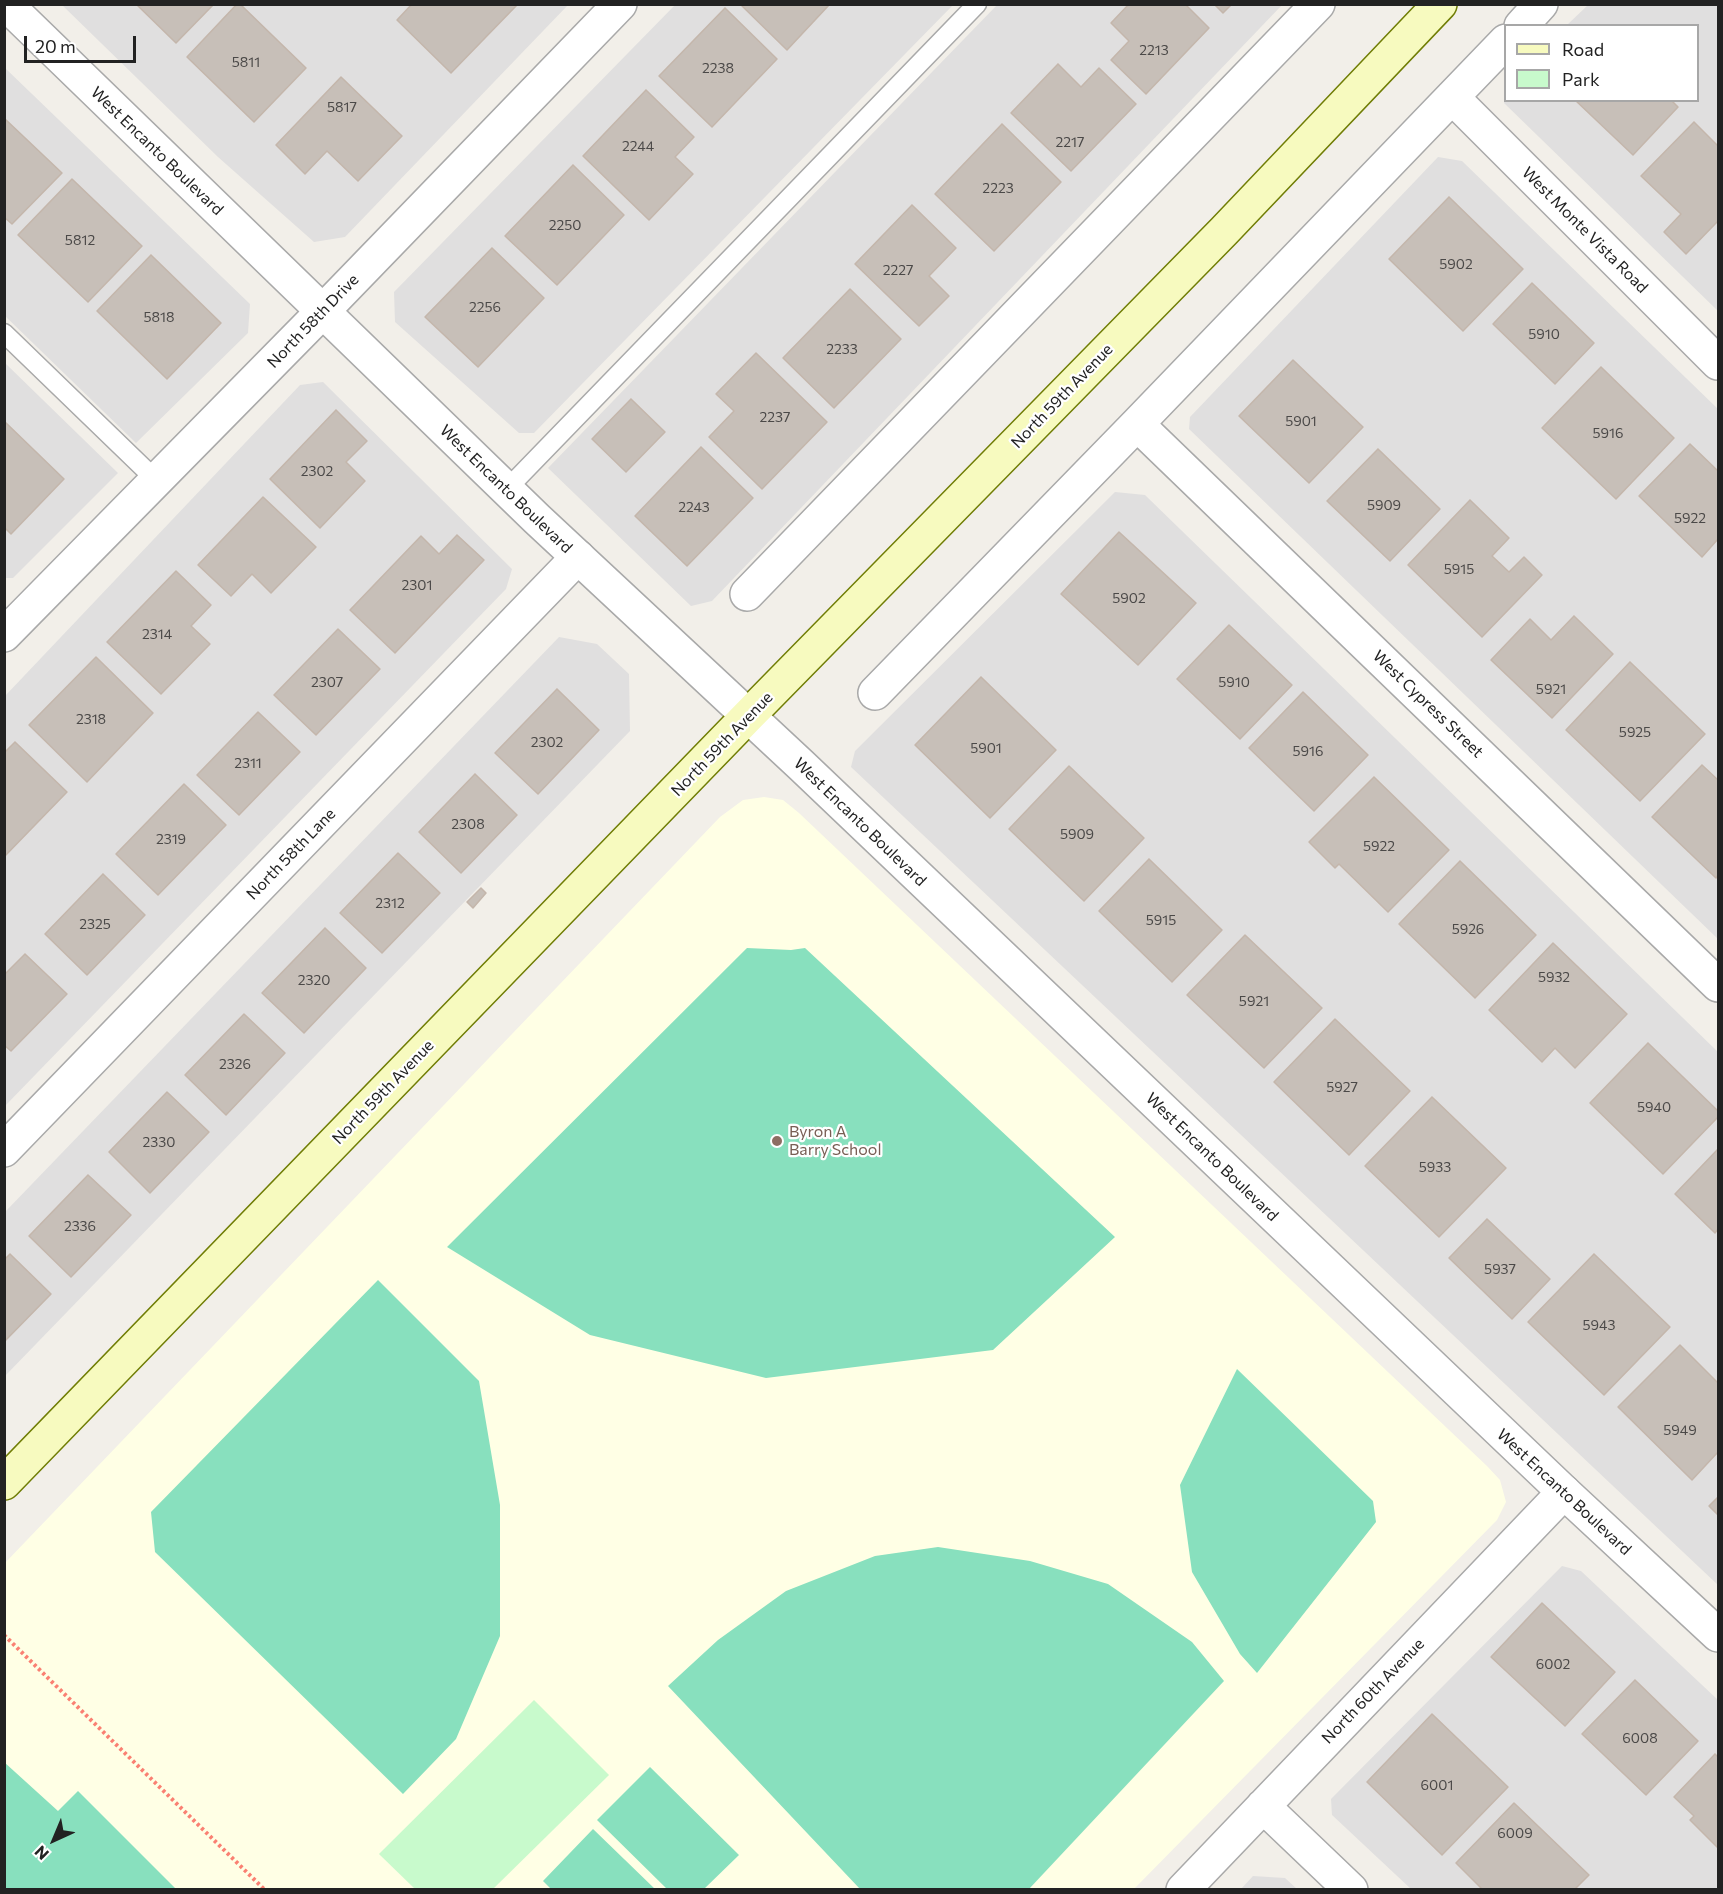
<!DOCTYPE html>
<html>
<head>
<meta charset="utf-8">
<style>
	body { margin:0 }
	#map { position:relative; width:1723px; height:1894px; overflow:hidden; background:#f2efe9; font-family:Commissioner,sans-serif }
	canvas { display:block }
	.frame { position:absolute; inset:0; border:6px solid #222; pointer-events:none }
	.legend { position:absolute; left:1504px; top:24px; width:195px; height:78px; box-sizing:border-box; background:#fff; border:2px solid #a7a7a7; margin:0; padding:8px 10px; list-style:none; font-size:18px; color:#222 }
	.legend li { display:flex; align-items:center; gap:12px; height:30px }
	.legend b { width:30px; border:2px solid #a7a7a7 }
	.north { position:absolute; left:24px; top:1810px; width:60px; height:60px; -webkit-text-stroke:4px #fff; paint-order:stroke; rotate:224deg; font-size:16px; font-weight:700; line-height:24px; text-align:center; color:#222 }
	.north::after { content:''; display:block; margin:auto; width:21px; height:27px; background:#222; clip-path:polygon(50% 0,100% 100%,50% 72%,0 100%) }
	.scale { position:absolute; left:24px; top:36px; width:112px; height:27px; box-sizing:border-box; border:3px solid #222; border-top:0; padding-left:8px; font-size:18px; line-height:21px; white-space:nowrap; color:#222; -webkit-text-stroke:4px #fff; paint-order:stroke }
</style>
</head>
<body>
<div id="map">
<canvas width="1723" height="1894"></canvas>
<div class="frame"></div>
<ul class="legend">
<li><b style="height:8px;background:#f7fabf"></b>Road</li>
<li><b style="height:16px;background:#c8facc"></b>Park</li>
</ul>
<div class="north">N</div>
<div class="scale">20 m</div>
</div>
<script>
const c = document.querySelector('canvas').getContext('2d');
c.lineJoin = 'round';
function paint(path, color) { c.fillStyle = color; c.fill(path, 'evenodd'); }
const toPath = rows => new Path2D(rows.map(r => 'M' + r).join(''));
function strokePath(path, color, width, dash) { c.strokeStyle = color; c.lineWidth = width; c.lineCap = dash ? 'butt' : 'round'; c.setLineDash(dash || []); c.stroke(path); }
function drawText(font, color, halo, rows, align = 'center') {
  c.font = font + ' Commissioner,sans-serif'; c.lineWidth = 4.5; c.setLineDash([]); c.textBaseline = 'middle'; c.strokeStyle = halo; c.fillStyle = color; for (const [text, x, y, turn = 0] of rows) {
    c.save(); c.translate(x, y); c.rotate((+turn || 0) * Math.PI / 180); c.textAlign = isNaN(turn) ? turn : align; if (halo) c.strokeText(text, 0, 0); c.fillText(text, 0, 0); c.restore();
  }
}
const residential = toPath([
	[62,5,568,5,345,237,314,242,218,157],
	[675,5,953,5,534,433,519,433,395,322,394,292],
	[997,5,1282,5,712,601,691,606,548,468],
	[1588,5,1718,5,1718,311,1504,103,1505,98,1506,100,1698,100,1698,26,1567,25],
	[4,67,250,304,248,333,136,443,5,316],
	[1438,157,1462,161,1718,409,1718,939,1189,429,1190,417],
	[4,362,118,473,13,578,4,578],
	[323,382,512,569,506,589,5,1106,5,696,300,385],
	[1115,492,1145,495,1718,1052,1718,1585,851,767,855,751],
	[559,637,597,644,629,674,630,731,5,1376,5,1212],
	[1562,1566,1581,1571,1718,1700,1718,1889,1411,1889,1332,1815,1331,1799],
	[1253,1876,1285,1878,1297,1889,1241,1889]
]);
const education = toPath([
	[764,797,783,800,799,813,1487,1466,1500,1480,1506,1502,1497,1520,1133,1890,5,1889,4,1564,720,817,743,800]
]);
const park = toPath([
	[534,1700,609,1775,493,1889,415,1889,379,1854]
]);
const pitch = toPath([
	[747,948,791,950,805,948,1115,1237,993,1350,766,1378,590,1335,447,1247],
	[378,1280,479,1381,500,1505,500,1636,456,1739,403,1794,155,1552,151,1512],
	[1237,1369,1373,1501,1376,1522,1257,1673,1240,1654,1192,1572,1180,1485],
	[938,1547,1030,1561,1108,1584,1192,1642,1224,1681,1029,1889,860,1889,668,1686,718,1640,786,1591,875,1556],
	[4,1762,58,1811,78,1791,176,1889,5,1889],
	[650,1767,739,1855,704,1889,667,1889,597,1820],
	[593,1829,655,1889,551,1889,543,1881]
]);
const building = toPath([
	[136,4,214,4,176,43,136,4],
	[237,4,240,4,306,68,254,122,187,57,237,4],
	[412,4,517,4,517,5,451,73,397,20,412,4],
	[740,4,830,4,787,50,740,4],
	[1129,4,1185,4,1209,28,1146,94,1111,60,1129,41,1111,23,1129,4],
	[1214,4,1232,4,1223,13,1214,4],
	[725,8,777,59,712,127,659,76,725,8],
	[1058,64,1081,87,1099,68,1136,104,1071,171,1011,113,1058,64],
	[341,77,402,136,358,181,327,151,305,174,276,145,341,77],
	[646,90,694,137,675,157,693,174,649,220,583,156,646,90],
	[1575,100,1671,100,1678,107,1633,155,1575,100],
	[4,118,62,173,12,224,4,217,4,118],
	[1694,122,1718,146,1718,221,1686,254,1664,232,1681,214,1641,176,1694,122],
	[1002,124,1061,182,994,251,935,194,1002,124],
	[573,165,624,215,557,285,505,236,573,165],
	[72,179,142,246,88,302,18,235,72,179],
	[1449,197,1523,269,1463,331,1389,259,1449,197],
	[912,205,956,248,929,276,949,296,919,326,855,264,912,205],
	[492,248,544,298,478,367,425,317,492,248],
	[151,255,221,323,167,379,97,311,151,255],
	[1532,283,1594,343,1555,384,1493,324,1532,283],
	[850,289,901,339,834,408,783,358,850,289],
	[756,353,827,422,762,489,709,437,734,411,716,394,756,353],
	[1293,360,1363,427,1309,483,1239,416,1293,360],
	[1601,367,1674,438,1616,499,1542,428,1601,367],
	[631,399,665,432,626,472,592,439,631,399],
	[336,410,367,441,346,462,365,481,320,528,270,479,336,410],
	[4,421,64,479,11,534,4,527,4,421],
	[1690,444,1718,471,1718,539,1702,557,1639,496,1690,444],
	[701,447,753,498,687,566,635,516,701,447],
	[1378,449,1440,509,1390,561,1327,501,1378,449],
	[263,497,316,547,271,593,252,574,231,596,198,565,263,497],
	[1470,500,1509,538,1492,556,1509,572,1524,557,1542,575,1482,637,1408,565,1470,500],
	[1119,532,1196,603,1138,665,1061,594,1119,532],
	[457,535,484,560,395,653,350,610,421,536,439,554,457,535],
	[176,571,211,605,191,626,210,644,161,694,107,642,176,571],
	[1574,616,1613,654,1552,718,1491,660,1530,619,1551,640,1574,616],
	[1229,625,1292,685,1240,739,1177,679,1229,625],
	[338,629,380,669,316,735,274,695,338,629],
	[96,657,153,713,87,782,29,725,96,657],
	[1630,662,1705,734,1640,801,1566,730,1630,662],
	[981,677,1056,750,990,818,915,745,981,677],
	[557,689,599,730,538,794,495,753,557,689],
	[1303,692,1368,755,1314,811,1249,748,1303,692],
	[258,712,300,752,239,815,197,775,258,712],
	[15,742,67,792,4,857,4,753,15,742],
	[1702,765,1718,780,1718,875,1716,878,1652,817,1702,765],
	[1069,766,1144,838,1084,901,1009,829,1069,766],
	[475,774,517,815,461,873,419,832,475,774],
	[1374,777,1449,850,1388,912,1339,864,1335,868,1309,842,1374,777],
	[184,784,226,825,158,895,116,854,184,784],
	[398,853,440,893,382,953,340,913,398,853],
	[1149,859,1222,930,1172,982,1099,911,1149,859],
	[1460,861,1536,935,1475,998,1399,924,1460,861],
	[103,874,145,915,87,975,45,934,103,874],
	[481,888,486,893,473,908,467,902,481,888],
	[325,928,366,968,304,1033,262,993,325,928],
	[1245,935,1322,1008,1264,1068,1187,995,1245,935],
	[1553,943,1627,1014,1575,1068,1555,1048,1542,1062,1489,1010,1553,943],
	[25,954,67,994,11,1051,4,1045,4,975,25,954],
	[244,1014,285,1053,226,1115,185,1075,244,1014],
	[1335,1019,1410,1091,1349,1155,1274,1082,1335,1019],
	[1648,1043,1718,1111,1718,1117,1663,1174,1590,1103,1648,1043],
	[167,1092,209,1132,150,1193,109,1152,167,1092],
	[1432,1097,1506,1168,1439,1237,1365,1166,1432,1097],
	[1718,1149,1718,1229,1715,1233,1675,1194,1718,1149],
	[88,1175,131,1215,71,1277,29,1236,88,1175],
	[1487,1219,1550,1279,1512,1319,1449,1258,1487,1219],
	[10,1254,51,1294,4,1342,4,1260,10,1254],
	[1594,1254,1670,1327,1604,1395,1528,1322,1594,1254],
	[1680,1345,1718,1383,1718,1452,1692,1480,1618,1407,1680,1345],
	[1718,1497,1718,1515,1709,1506,1718,1497],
	[1542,1603,1615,1672,1565,1726,1491,1657,1542,1603],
	[1635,1680,1698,1741,1646,1795,1582,1734,1635,1680],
	[1432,1714,1508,1787,1442,1855,1367,1782,1432,1714],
	[1715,1754,1718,1757,1718,1848,1690,1820,1694,1816,1674,1797,1715,1754],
	[1514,1803,1589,1875,1574,1890,1483,1890,1456,1863,1514,1803]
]);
const path = toPath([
	[4,1635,265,1890]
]);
const service = toPath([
	[4,333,157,481],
	[506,490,977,4]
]);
const minor = toPath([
	[1521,26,1541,4],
	[1452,97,1718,363],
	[1137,424,1718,985],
	[747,594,1318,4],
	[4,635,322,312,620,4],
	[875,693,1137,424,1506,41],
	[4,1150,578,557],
	[1263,1806,1351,1890],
	[1183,1890,1564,1492]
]);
const tertiary = toPath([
	[6,4,537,519,801,765,1564,1492,1718,1635]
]);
const secondary = toPath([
	[4,1483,748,716,1224,231,1440,4]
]);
const markers = [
	[777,1141,6,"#8d6e63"]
];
const numberNames = [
	["2213",1154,50],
	["5811",246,62],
	["2238",718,68],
	["5817",342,107],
	["2217",1070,142],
	["2244",638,146],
	["2223",998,188],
	["2250",565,225],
	["5812",80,240],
	["5902",1456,264],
	["2227",898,270],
	["2256",485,307],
	["5818",159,317],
	["5910",1544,334],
	["2233",842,349],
	["2237",775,417],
	["5901",1301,421],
	["5916",1608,433],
	["2302",317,471],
	["5909",1384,505],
	["2243",694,507],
	["5922",1690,518],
	["5915",1459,569],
	["2301",417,585],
	["5902",1129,598],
	["2314",157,634],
	["2307",327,682],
	["5910",1234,682],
	["5921",1551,689],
	["2318",91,719],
	["5925",1635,732],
	["2302",547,742],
	["5901",986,748],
	["5916",1308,751],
	["2311",248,763],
	["2308",468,824],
	["5909",1077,834],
	["2319",171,839],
	["5922",1379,846],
	["2312",390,903],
	["5915",1161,920],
	["2325",95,924],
	["5926",1468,929],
	["5932",1554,977],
	["2320",314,980],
	["5921",1254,1001],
	["2326",235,1064],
	["5927",1342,1087],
	["5940",1654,1107],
	["2330",159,1142],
	["5933",1435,1167],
	["2336",80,1226],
	["5937",1500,1269],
	["5943",1599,1325],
	["5949",1680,1430],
	["6002",1553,1664],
	["6008",1640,1738],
	["6001",1437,1785],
	["6009",1515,1833]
];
const streetNames = [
	["West Encanto Boulevard",157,151,44],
	["West Monte Vista Road",1585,230,45],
	["North 58th Drive",313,321,-46],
	["North 59th Avenue",1062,396,-46],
	["West Encanto Boulevard",506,489,44],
	["West Cypress Street",1428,704,44],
	["North 59th Avenue",722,744,-46],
	["West Encanto Boulevard",860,822,44],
	["North 58th Lane",291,854,-46],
	["North 59th Avenue",383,1092,-46],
	["West Encanto Boulevard",1212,1157,44],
	["West Encanto Boulevard",1564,1492,43],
	["North 60th Avenue",1373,1691,-46]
];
const educationNames = [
	["Byron A",789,1132],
	["Barry School",789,1150]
];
paint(residential, '#e0dfdf');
paint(education, '#ffffe5');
paint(park, '#c8facc');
paint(pitch, '#88e0be');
paint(building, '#c7bfb8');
strokePath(building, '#c4b6ab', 1.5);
strokePath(service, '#a9a9a9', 21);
strokePath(minor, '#a9a9a9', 36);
strokePath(tertiary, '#a9a9a9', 36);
strokePath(secondary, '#707d05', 36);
strokePath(path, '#fa8072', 4, [3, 3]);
strokePath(service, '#fff', 18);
strokePath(minor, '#fff', 33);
strokePath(tertiary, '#fff', 33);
strokePath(secondary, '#f7fabf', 33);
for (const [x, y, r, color] of markers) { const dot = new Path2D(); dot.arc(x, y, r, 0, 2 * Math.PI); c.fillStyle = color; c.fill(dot); strokePath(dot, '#fff', 2); }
drawText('14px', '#4b4948', null, numberNames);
drawText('16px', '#222', '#fff', streetNames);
drawText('16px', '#785e54', '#fff', educationNames, 'left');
</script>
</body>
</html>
